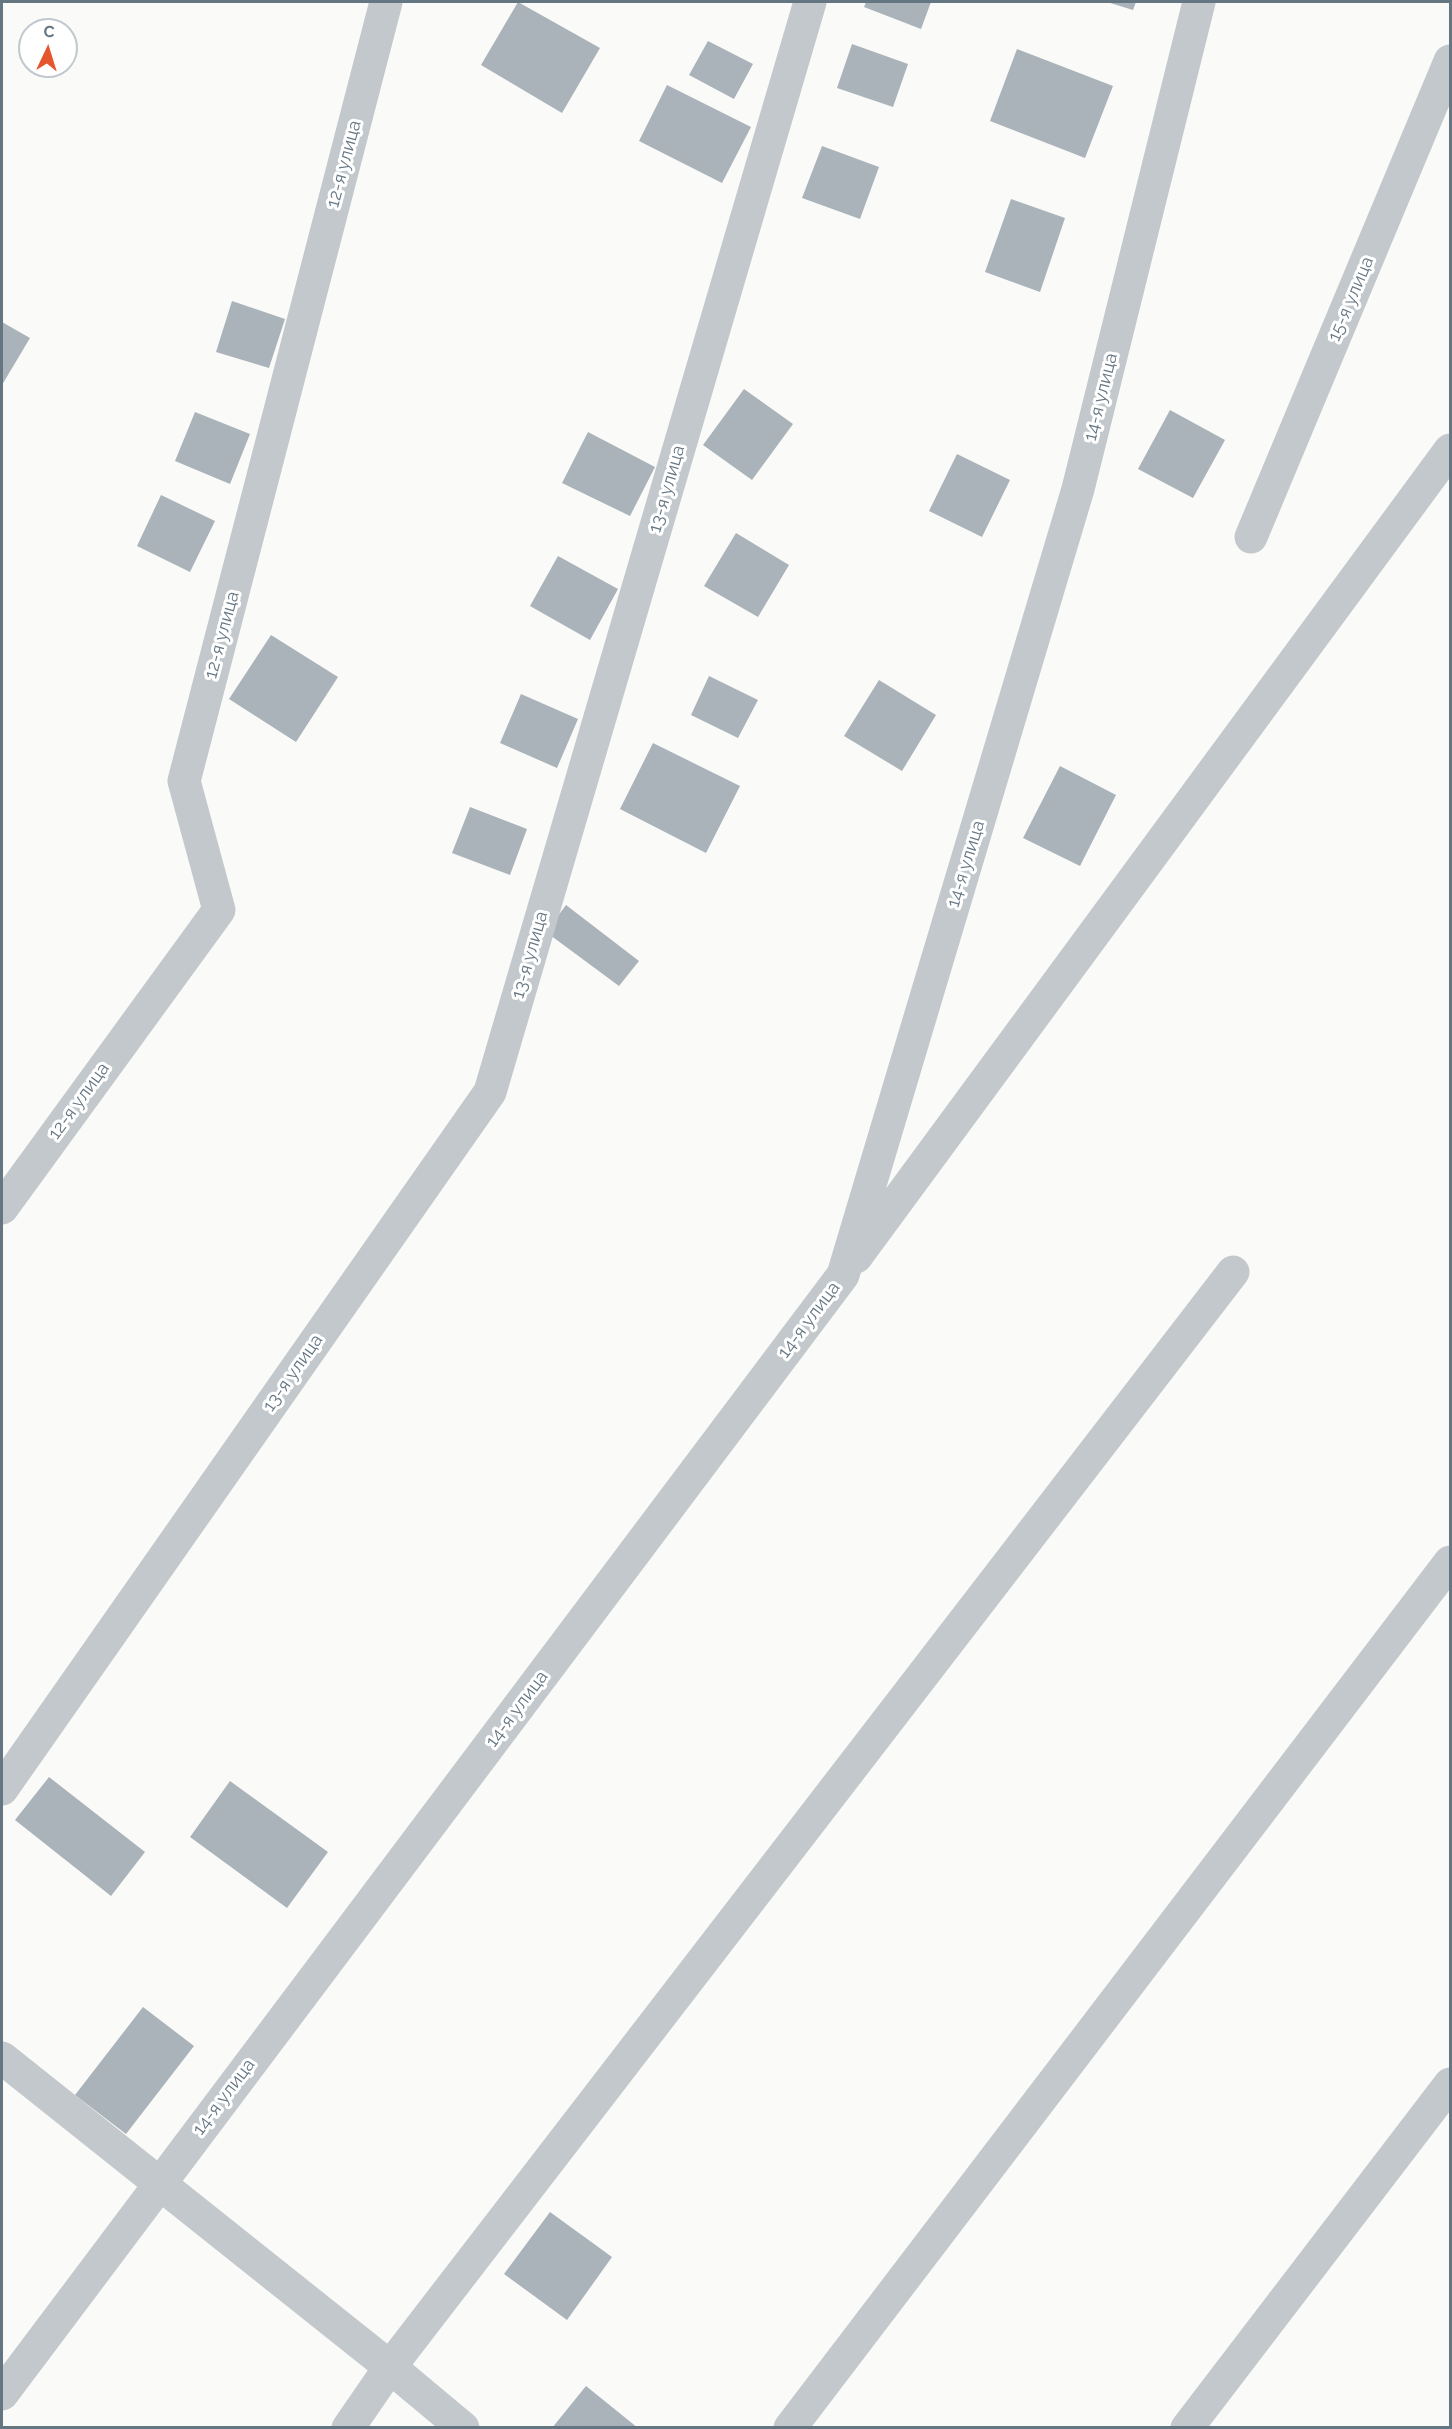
<!DOCTYPE html>
<html>
<head>
<meta charset="utf-8">
<style>
	body { margin:0 }
	#map { position:relative; width:1452px; height:2429px; overflow:hidden; background:#fafaf8; font-family:Raleway,sans-serif }
	canvas { display:block }
	.frame { position:absolute; inset:0; border:3px solid #657683; pointer-events:none }
	.north { position:absolute; left:18px; top:18px; width:60px; height:60px; box-sizing:border-box; background:#fff; border:2px solid #c1c8cd; border-radius:50%; rotate:4deg; font-size:16px; font-weight:700; line-height:24px; text-align:center; color:#657683 }
	.north::after { content:''; display:block; margin:auto; width:21px; height:27px; background:#e4572e; clip-path:polygon(50% 0,100% 100%,50% 72%,0 100%) }
</style>
</head>
<body>
<div id="map">
<canvas width="1452" height="2429"></canvas>
<div class="frame"></div>
<div class="north">С</div>
</div>
<script>
const c = document.querySelector('canvas').getContext('2d');
c.lineJoin = 'round';
function paint(path, color) { c.fillStyle = color; c.fill(path, 'evenodd'); }
const toPath = rows => new Path2D(rows.map(r => 'M' + r).join(''));
function strokePath(path, color, width, dash) { c.strokeStyle = color; c.lineWidth = width; c.lineCap = dash ? 'butt' : 'round'; c.setLineDash(dash || []); c.stroke(path); }
function drawText(font, color, halo, rows, align = 'center') {
  c.font = font + ' Raleway,sans-serif'; c.lineWidth = 6; c.setLineDash([]); c.textBaseline = 'middle'; c.strokeStyle = halo; c.fillStyle = color; for (const [text, x, y, turn = 0] of rows) {
    c.save(); c.translate(x, y); c.rotate((+turn || 0) * Math.PI / 180); c.textAlign = isNaN(turn) ? turn : align; if (halo) c.strokeText(text, 0, 0); c.fillText(text, 0, 0); c.restore();
  }
}
const building = toPath([
	[518,2,600,48,562,113,481,65],
	[866,2,931,2,921,29,864,7],
	[1107,2,1136,2,1133,10],
	[708,41,753,64,734,99,689,75],
	[852,44,908,64,893,107,837,88],
	[1017,49,1113,86,1085,158,990,121],
	[667,85,751,127,722,183,639,141],
	[822,146,879,167,860,219,802,198],
	[1011,199,1065,218,1040,292,985,272],
	[232,301,285,319,269,368,216,352],
	[2,322,30,338,2,385],
	[744,389,793,424,752,480,703,445],
	[1170,410,1225,440,1193,498,1138,469],
	[195,412,250,434,230,484,175,461],
	[588,432,655,467,630,516,562,483],
	[957,454,1010,480,982,537,929,511],
	[161,495,215,521,190,572,137,546],
	[736,533,789,565,758,617,704,586],
	[558,556,618,589,590,640,530,606],
	[271,635,338,677,296,742,229,699],
	[709,676,758,700,738,738,691,715],
	[879,680,936,715,902,771,844,736],
	[521,694,578,719,557,768,500,743],
	[653,743,740,786,706,853,620,809],
	[1060,766,1116,795,1080,866,1023,838],
	[470,807,527,829,510,875,452,853],
	[566,905,639,961,619,986,546,932],
	[49,1777,145,1852,111,1896,15,1820],
	[230,1781,328,1852,287,1908,190,1837],
	[143,2007,194,2046,126,2134,75,2095],
	[550,2212,612,2257,567,2320,504,2274],
	[586,2386,638,2428,552,2428]
]);
const minor = toPath([
	[1251,537,1450,61],
	[2,1208,219,910,184,781,386,2],
	[856,1257,1450,450],
	[2,1789,490,1092,810,2],
	[2,2058,390,2367,463,2428],
	[2,2394,843,1275,1078,489,1199,2],
	[348,2428,390,2367,1233,1272],
	[790,2428,1450,1562],
	[1187,2428,1450,2084]
]);
const streetNames = [
	["12-я улица",344,164,-75],
	["15-я улица",1351,299,-67],
	["14-я улица",1101,397,-76],
	["13-я улица",667,489,-74],
	["12-я улица",222,635,-75],
	["14-я улица",966,864,-73],
	["13-я улица",530,955,-74],
	["12-я улица",79,1101,-54],
	["14-я улица",809,1320,-53],
	["13-я улица",293,1373,-55],
	["14-я улица",517,1709,-53],
	["14-я улица",224,2097,-53]
];
paint(building, '#aab3b9');
strokePath(minor, '#c3c8cc', 33);
drawText('18px', '#657683', '#fff', streetNames);
</script>
</body>
</html>
